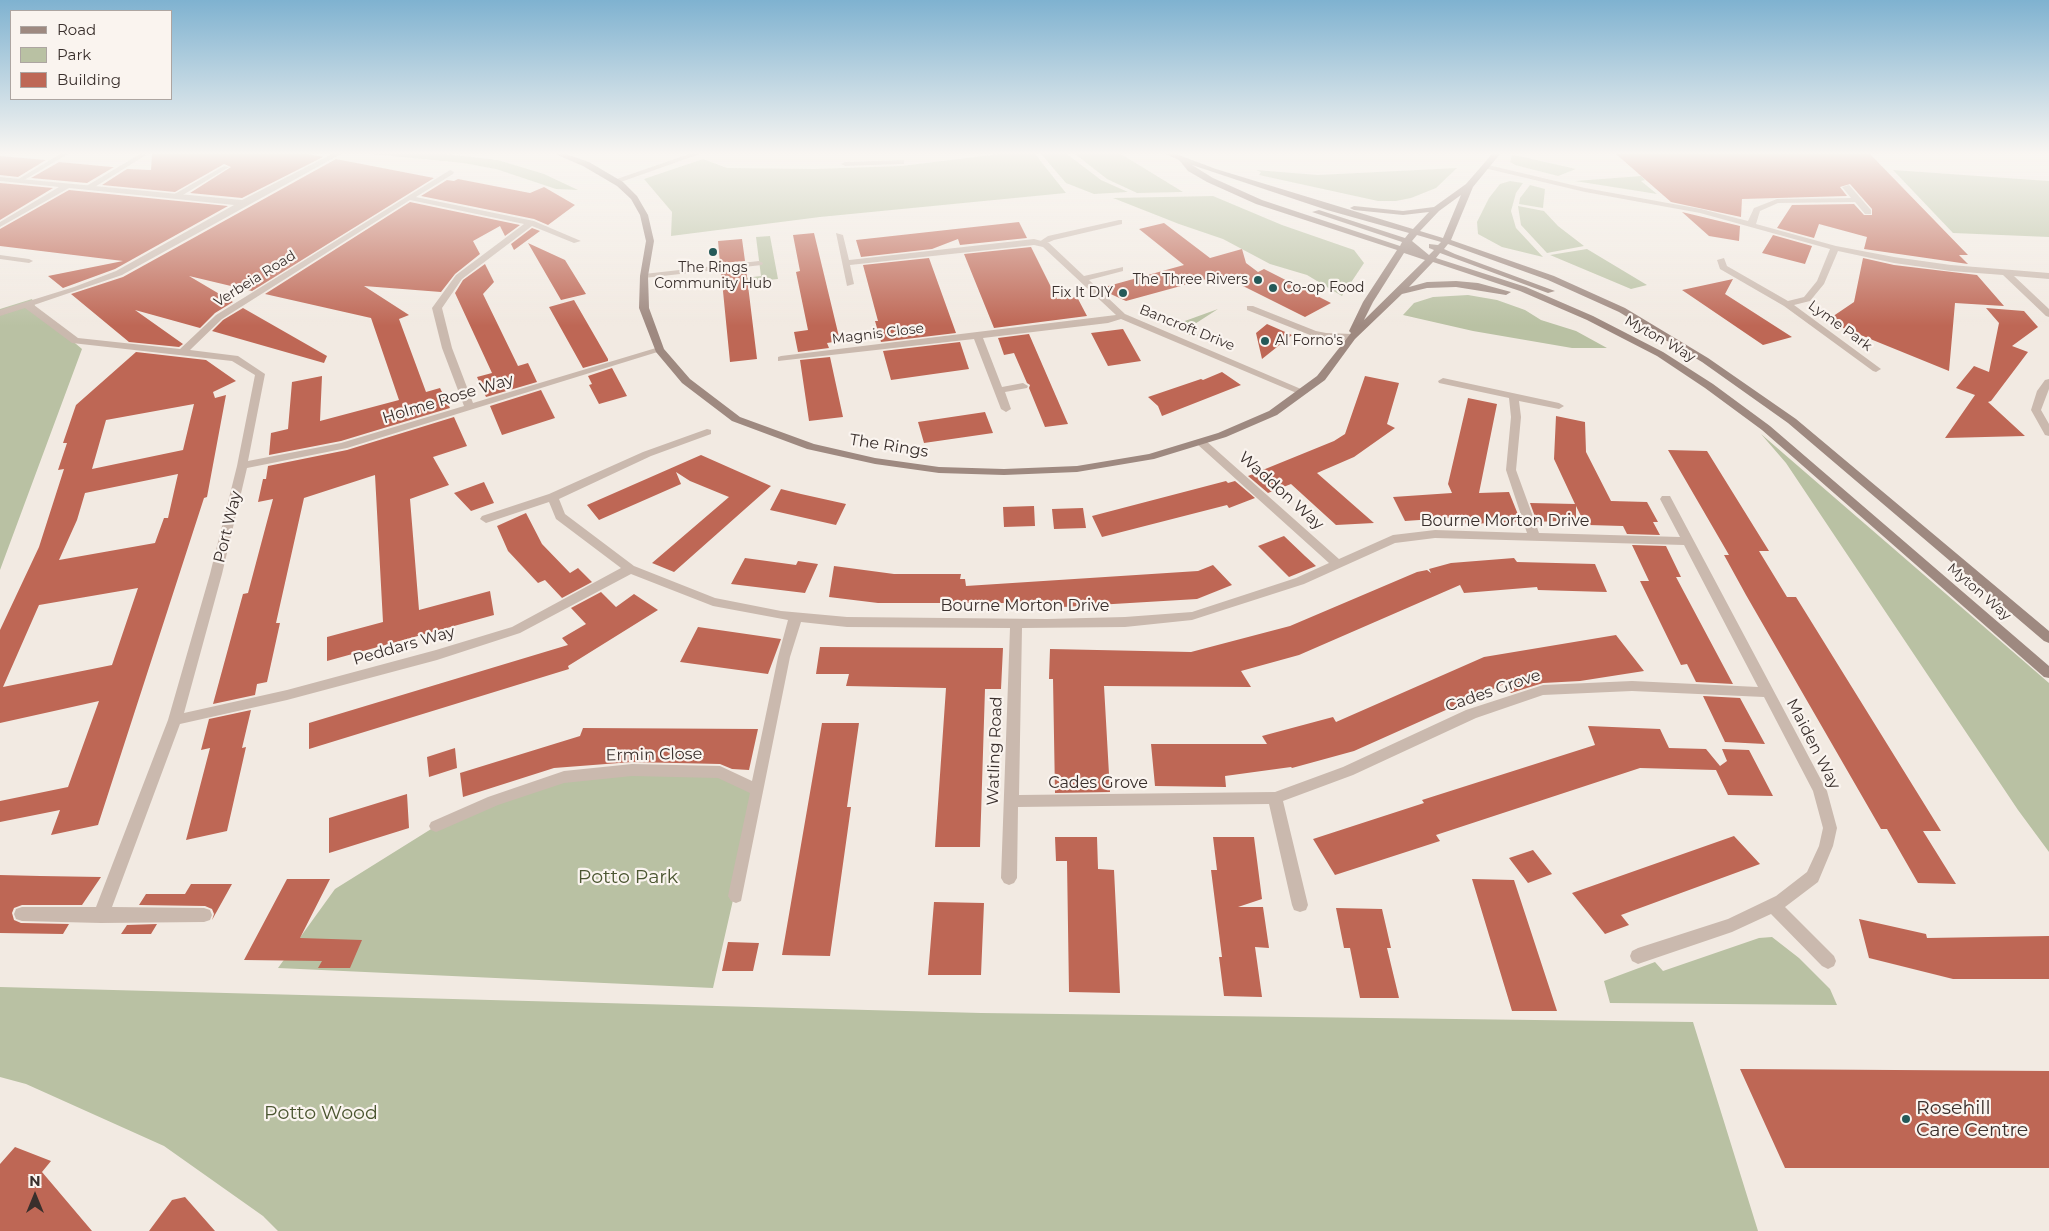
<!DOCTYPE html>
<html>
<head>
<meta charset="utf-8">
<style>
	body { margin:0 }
	#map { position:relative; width:2049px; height:1231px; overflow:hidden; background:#f2eae2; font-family:Montserrat,sans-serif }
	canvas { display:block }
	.legend { position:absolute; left:10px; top:10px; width:162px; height:90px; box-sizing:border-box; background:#faf4ef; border:1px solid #ada5a1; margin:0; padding:6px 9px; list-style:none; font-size:15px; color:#392f2c }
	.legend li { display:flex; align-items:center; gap:10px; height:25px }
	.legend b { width:25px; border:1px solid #ada5a1 }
	.north { position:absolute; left:10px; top:1171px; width:50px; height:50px; -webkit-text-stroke:4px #faf4ef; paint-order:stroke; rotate:0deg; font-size:14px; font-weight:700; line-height:20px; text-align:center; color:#392f2c }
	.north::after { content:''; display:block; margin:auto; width:18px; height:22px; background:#392f2c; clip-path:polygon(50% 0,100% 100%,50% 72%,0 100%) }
</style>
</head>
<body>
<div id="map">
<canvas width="2049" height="1231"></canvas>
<ul class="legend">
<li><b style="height:6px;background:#9e8980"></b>Road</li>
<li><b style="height:14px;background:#b9c1a3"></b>Park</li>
<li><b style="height:14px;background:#be6755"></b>Building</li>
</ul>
<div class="north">N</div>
</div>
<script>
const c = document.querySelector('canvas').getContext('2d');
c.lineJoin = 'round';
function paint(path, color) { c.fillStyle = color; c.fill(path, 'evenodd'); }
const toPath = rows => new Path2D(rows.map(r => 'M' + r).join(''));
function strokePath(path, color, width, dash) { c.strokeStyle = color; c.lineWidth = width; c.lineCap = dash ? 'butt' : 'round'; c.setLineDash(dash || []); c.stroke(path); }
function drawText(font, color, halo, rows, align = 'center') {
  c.font = font + ' Montserrat,sans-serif'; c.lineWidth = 4.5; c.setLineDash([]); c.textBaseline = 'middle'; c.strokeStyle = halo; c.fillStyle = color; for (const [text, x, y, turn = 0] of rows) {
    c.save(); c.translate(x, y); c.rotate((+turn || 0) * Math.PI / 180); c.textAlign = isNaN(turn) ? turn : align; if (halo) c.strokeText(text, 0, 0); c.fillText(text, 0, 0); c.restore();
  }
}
const green = toPath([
	[372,154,445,154,498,160,544,174,578,190,556,189,496,169,463,163],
	[999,154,1035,154,1066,193,820,217,671,236,672,212,644,179,703,159,727,168,815,169,901,166],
	[1041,154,1067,154,1101,180,1128,192,1094,194,1066,183],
	[1075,154,1121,154,1183,192,1137,193,1107,179],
	[1512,155,1519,156,1576,169,1558,176,1515,165,1510,162],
	[1457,168,1436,188,1411,198,1396,201,1378,201,1259,175,1261,172,1256,170,1318,175],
	[1893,170,2049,181,2049,237,1953,233],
	[1641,176,1645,180,1641,181,1657,194,1575,181],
	[1510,181,1523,183,1516,193,1511,211,1516,228,1543,257,1502,247,1478,234,1477,222,1489,198,1500,184],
	[1530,185,1545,189,1543,208,1519,204,1520,198],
	[1213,196,1282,225,1354,250,1364,263,1342,296,1307,275,1270,264,1223,239,1179,224,1113,198],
	[1518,206,1544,211,1558,226,1584,246,1547,253,1521,225],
	[770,236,778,279,673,290,673,279,679,278,678,286,761,276,756,237],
	[1587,249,1647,285,1631,289,1550,255],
	[1468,295,1497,300,1525,310,1541,320,1576,331,1607,348,1572,348,1473,331,1403,315,1414,303,1433,297],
	[32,299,37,311,82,349,0,570,0,309],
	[1218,309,1187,329,1198,335,1194,337,1171,326],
	[1761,434,2049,683,2049,852,2018,810,1786,463],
	[720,772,758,790,713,988,278,968,335,889,436,826,564,777],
	[1772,937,1799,958,1830,989,1837,1005,1610,1003,1604,981,1655,962,1663,971,1759,938],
	[0,987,981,1013,1693,1022,1758,1231,278,1231,263,1216,164,1146,26,1084,0,1077]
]);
const building = toPath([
	[152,154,308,154,323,157,242,198,190,193,231,167,224,164,175,192,102,185,127,169,151,170],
	[1616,154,1870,154,1968,255,1959,255,1968,264,1864,249,1867,237,1819,224,1814,238,1777,228,1792,205,1854,204,1864,215,1872,215,1872,209,1850,184,1840,187,1847,196,1742,199,1741,217,1671,202],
	[0,156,46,160,18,177,0,175],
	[336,159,434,178,252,291,189,276,233,302,215,313,200,328,135,310,183,344,179,347,129,342,71,294,123,277],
	[59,162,112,167,114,167,87,183,31,178],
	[458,179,530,193,544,187,575,205,548,225,534,219,421,196,447,180,454,181],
	[0,183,53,188,0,220],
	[69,190,228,206,115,269,63,288,48,276,123,261,0,246,0,229],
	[410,202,520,225,505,236,500,226,473,241,480,254,455,274,441,292,364,286,409,315,399,319,426,392,440,388,450,408,341,441,269,455,271,433,288,429,292,382,322,376,320,421,399,400,371,318,265,294],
	[1682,212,1740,226,1739,241,1709,236],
	[1019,222,1027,238,960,245,958,239,932,249,861,257,856,240],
	[1164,223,1210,258,1242,249,1246,263,1258,272,1264,269,1331,303,1305,317,1221,275,1126,301,1104,291,1101,288,1184,265,1139,229],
	[532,228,540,231,514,250,511,244],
	[814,233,840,341,827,343,829,348,798,352,794,332,808,330,796,272,800,271,793,235],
	[1773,235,1812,246,1805,264,1762,253],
	[742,239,745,261,720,263,718,241],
	[528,243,565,260,586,294,561,300],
	[1031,247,1057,299,1077,297,1087,316,994,328,964,254],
	[929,258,956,333,881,342,875,321,878,321,863,265],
	[1863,258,1894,265,1977,275,2004,306,1955,303,1949,371,1826,321,1854,302],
	[485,264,494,282,483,294,518,366,528,363,537,382,486,397,477,377,492,373,455,293,463,280],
	[746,269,757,359,730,362,721,271],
	[1733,279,1725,294,1792,337,1763,345,1682,290],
	[574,300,608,359,608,361,583,368,549,307],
	[243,308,327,356,324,363,212,331,223,320],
	[1986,308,2024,311,2038,327,2012,346,2028,352,1991,401,1988,402,2025,436,1945,438,1975,395,1956,388,1974,366,1989,372,1999,323],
	[1267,324,1292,335,1262,359,1256,333],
	[1123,329,1141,361,1108,366,1091,333],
	[1029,334,1068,424,1045,427,1029,388,1030,385,1027,383,1014,353,1004,355,998,338],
	[960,342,969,369,891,380,883,351],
	[136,352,206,360,236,381,213,392,215,398,226,395,207,497,204,498,98,825,51,835,60,810,0,822,0,801,68,787,99,701,0,723,0,630,39,547,64,469,58,470,67,443,63,443,76,405],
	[194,404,183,450,92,469,106,420],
	[178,474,168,518,164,518,155,543,59,560,77,520,85,493],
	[138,588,112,665,3,687,39,605],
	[830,357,843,417,809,421,800,360],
	[612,368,627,396,599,404,589,385,592,384,588,376],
	[1222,372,1241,385,1162,416,1158,406,1148,397,1201,379,1203,380],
	[1365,376,1399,383,1387,424,1395,428,1354,457,1317,473,1374,523,1336,525,1291,484,1268,493,1248,476,1334,441,1345,434],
	[541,390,555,418,502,435,490,406],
	[1468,398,1497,404,1479,493,1509,492,1521,522,1466,524,1463,517,1405,521,1393,497,1452,493,1448,484],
	[985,412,993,433,924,443,918,422],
	[1556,416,1585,422,1586,452,1611,501,1647,502,1658,522,1653,522,1660,535,1627,534,1623,526,1588,525,1588,520,1583,520,1576,506,1576,520,1537,522,1530,503,1575,504,1554,459],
	[454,417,467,446,433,457,449,485,410,499,419,610,490,591,494,615,327,661,327,637,383,622,375,475,304,498,276,623,280,623,267,682,257,684,255,695,213,704,243,594,248,593,273,499,258,502,263,479,266,479,268,466,347,450],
	[1668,450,1707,451,1769,551,1759,551,1787,597,1796,597,1941,831,1923,831,1956,884,1918,883,1887,829,1881,829,1746,595,1724,555,1729,555],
	[701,455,771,486,674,572,652,563,729,497,690,481,676,472,681,484,599,520,587,505],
	[1226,481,1228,483,1235,481,1255,498,1229,508,1227,505,1102,537,1092,516],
	[484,482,494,503,471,511,454,493],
	[781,489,801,494,846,504,836,525,770,510],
	[1034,506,1035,526,1004,527,1003,507],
	[1083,508,1086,528,1054,529,1052,509],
	[526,513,542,544,570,573,578,568,592,582,562,598,545,580,538,583,508,551,497,526],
	[1284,536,1305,556,1316,566,1289,577,1258,546],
	[1632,545,1666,546,1681,577,1676,577,1733,684,1696,682,1687,664,1681,665,1640,581,1649,581],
	[745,558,796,565,798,561,818,564,805,593,731,584],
	[1514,558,1517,562,1595,564,1607,592,1538,590,1537,587,1464,593,1460,585,1299,655,1241,671,1251,687,1104,686,1110,792,1055,793,1053,679,1049,679,1050,649,1191,652,1290,626,1417,572,1427,570,1431,573,1429,569,1451,563],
	[1213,565,1232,585,1197,599,1063,607,1062,605,1004,605,1005,603,878,603,829,597,834,566,894,574,961,574,960,579,965,579,966,586,1198,571],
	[601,592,616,607,634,594,658,610,568,666,569,669,309,749,309,723,568,645,562,638,586,624,571,608],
	[698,627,781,639,768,674,680,662],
	[1616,635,1644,671,1580,681,1543,683,1511,693,1504,684,1354,751,1292,768,1291,767,1225,776,1226,787,1155,786,1151,744,1267,744,1262,736,1333,717,1336,722,1484,657],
	[820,647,1003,648,1001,689,985,689,980,847,935,847,946,688,846,686,849,674,816,674],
	[1703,696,1740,698,1765,744,1725,742],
	[251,710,242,748,246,747,227,831,186,840,210,748,201,750,209,719],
	[822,723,859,723,847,807,851,807,830,956,782,955],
	[1588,726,1660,729,1669,748,1706,749,1720,766,1727,761,1722,749,1749,750,1773,796,1728,795,1716,770,1640,768,1436,835,1440,841,1335,875,1313,839,1424,803,1422,800,1595,745],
	[583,728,758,729,749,770,732,769,720,764,632,762,554,768,463,797,460,773,580,736],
	[455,748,457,768,429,777,427,757],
	[407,794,409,828,329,853,329,818],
	[1734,836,1760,864,1621,915,1629,925,1605,934,1572,893],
	[1055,837,1097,837,1098,869,1114,870,1120,993,1069,992,1067,861,1056,861],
	[1213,837,1254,837,1262,899,1238,907,1263,907,1269,948,1255,947,1262,997,1224,996,1219,957,1222,957,1211,870,1217,870],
	[1533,850,1552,874,1528,883,1509,858],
	[0,875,40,876,101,877,82,905,22,905,14,908,12,913,14,920,21,923,69,924,63,934,0,933],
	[287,879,330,879,300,938,362,940,350,968,318,968,322,961,244,960],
	[1472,879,1514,880,1557,1011,1512,1011],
	[191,884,232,884,212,920,214,914,212,909,205,906,139,905,146,894,185,894],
	[934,902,984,903,981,975,928,975],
	[1336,908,1382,909,1391,948,1387,948,1399,998,1360,998,1350,948,1344,948],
	[1859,919,1926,934,1927,938,2049,936,2049,979,1953,979,1869,958],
	[157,924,151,934,121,934,127,925],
	[728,942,759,943,753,971,722,971],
	[1740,1069,2049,1071,2049,1168,1785,1168],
	[15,1147,51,1161,42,1172,92,1231,0,1231,0,1164],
	[185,1197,215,1231,149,1231,172,1200]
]);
const lane = toPath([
	[60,154,68,154,21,182,15,181,60,154],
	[140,154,146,155,90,190,83,188,140,154],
	[224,166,229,167,178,198,171,196,224,166],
	[1119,220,1122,220,1122,224,1054,240,1040,246,1036,244,1048,236,1119,220],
	[0,255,29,259,33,261,29,263,0,259,0,255],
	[759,261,763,263,762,265,644,278,640,276,644,274,759,261],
	[1247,306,1253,306,1316,331,1326,333,1352,334,1356,337,1352,340,1326,339,1310,335,1247,310,1247,306]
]);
const street = toPath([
	[332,154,341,154,122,275,34,305,78,338,180,349,216,315,450,170,454,172,453,174,416,197,534,221,581,241,574,243,532,226,462,279,442,308,452,348,473,403,656,348,662,348,664,350,347,448,247,468,222,574,184,713,287,690,436,650,512,627,621,568,556,519,549,502,486,523,480,519,482,516,549,494,643,452,707,429,711,430,711,434,651,456,559,499,565,514,634,566,715,598,781,611,847,617,1047,619,1125,617,1192,612,1296,578,1329,563,1197,444,1197,440,1201,439,1205,440,1339,559,1393,535,1435,530,1527,533,1506,470,1511,417,1509,398,1439,383,1438,381,1443,378,1559,403,1564,406,1559,409,1519,401,1521,417,1516,470,1539,533,1680,537,1660,499,1662,496,1670,496,1827,791,1837,828,1833,846,1818,882,1785,907,1834,956,1836,961,1834,966,1828,969,1822,966,1771,914,1732,932,1638,964,1632,961,1630,956,1632,951,1638,948,1728,919,1776,896,1807,872,1819,846,1823,828,1813,791,1764,697,1632,691,1543,695,1476,718,1353,775,1283,801,1308,905,1306,910,1300,912,1294,910,1292,905,1269,804,1018,807,1017,878,1014,883,1009,885,1004,883,1001,878,1010,628,847,627,801,622,790,657,741,901,736,903,731,901,728,896,750,793,718,778,632,776,564,783,498,805,441,830,436,832,431,830,429,826,431,822,488,797,564,771,632,764,720,766,752,781,778,657,788,620,713,606,631,574,520,633,437,660,287,700,180,724,112,907,204,908,210,910,212,915,210,920,204,922,101,923,22,921,16,919,14,914,16,909,22,907,96,907,168,720,210,574,237,466,255,375,232,361,72,343,25,308,0,316,0,310,74,287,116,271,234,205,69,188,0,227,0,222,59,187,0,181,0,177,242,200,332,154],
	[410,200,524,224,456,275,432,308,442,348,464,406,341,443,248,461,265,374,238,356,190,350,222,319,410,200],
	[1435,538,1684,545,1758,687,1632,681,1543,685,1466,710,1343,767,1275,792,1019,795,1022,628,1125,627,1192,620,1304,584,1395,543,1435,538],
	[689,154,700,154,618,183,611,181,689,154],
	[904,160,904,164,901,164,845,166,841,164,845,162,904,160],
	[1484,164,1585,188,1701,209,1748,221,1754,208,1777,199,1851,198,1842,187,1849,185,1871,210,1871,214,1865,214,1855,202,1778,203,1760,211,1756,224,1836,246,1894,257,1951,265,2049,273,2049,279,2014,276,2049,309,2049,317,2046,316,2003,275,1951,271,1894,263,1838,251,1824,284,1810,301,1794,305,1881,369,1876,372,1873,371,1784,306,1720,269,1717,260,1724,258,1727,266,1788,301,1804,297,1817,281,1830,249,1700,213,1585,192,1484,168,1484,164],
	[836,233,843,235,849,260,1034,239,1049,243,1084,276,1123,267,1123,271,1089,280,1125,314,1308,392,1303,395,1299,394,1121,319,1108,323,983,338,1002,387,1023,383,1028,386,1027,388,1005,392,1011,409,1006,412,1001,409,974,339,778,361,778,357,781,356,1116,315,1043,247,1034,245,850,265,854,284,847,286,836,233],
	[2049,379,2049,389,2041,410,2049,424,2049,436,2045,435,2031,410,2037,391,2045,380,2049,379]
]);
const secondary = toPath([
	[555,154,566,154,589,162,623,182,637,196,648,215,654,241,648,276,649,308,664,349,690,379,740,417,814,444,875,458,939,467,1004,469,1077,466,1149,454,1218,433,1269,411,1317,376,1351,333,1349,331,1363,302,1397,250,1256,204,1207,182,1188,171,1179,160,1166,154,1176,154,1216,169,1413,229,1429,212,1403,215,1354,210,1350,208,1354,206,1403,211,1434,207,1466,184,1492,154,1500,154,1473,187,1451,240,1554,276,1625,308,1708,358,1796,419,2049,631,2049,643,2044,641,1788,423,1702,362,1619,312,1548,280,1448,244,1444,249,1455,254,1555,291,1548,293,1440,253,1436,258,1526,287,1593,316,1663,352,1713,384,1770,426,2049,666,2049,678,2044,677,1762,430,1705,388,1657,356,1587,320,1520,291,1433,262,1409,287,1427,282,1456,281,1478,283,1511,292,1506,295,1456,287,1427,288,1402,294,1355,339,1325,380,1277,415,1226,437,1154,459,1077,472,1004,475,939,473,875,464,807,449,732,421,682,383,656,352,639,308,640,276,646,241,640,215,631,199,617,186,583,166,555,154],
	[1192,165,1327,210,1409,233,1405,238,1319,210,1312,212,1402,242,1400,246,1262,200,1213,178,1192,165],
	[1461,195,1443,238,1420,231,1439,211,1461,195],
	[1417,235,1441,242,1438,245,1429,244,1429,248,1434,250,1429,255,1412,241,1417,235],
	[1404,253,1425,260,1364,320,1373,302,1404,253]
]);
const markers = [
	[713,252,5,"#245958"],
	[1258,280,5,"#245958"],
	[1273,288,5,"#245958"],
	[1123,293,5,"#245958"],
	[1265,341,5,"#245958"],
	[1906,1119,5,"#245958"]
];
const farPoinames = [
	["The Rings",713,268,"center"],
	["Community Hub",713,284,"center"],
	["The Three Rivers",1248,280],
	["Co-op Food",1283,288,"left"],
	["Fix It DIY",1113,293],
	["Al Forno's",1275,341,"left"]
];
const farStreetnames = [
	["Verbeia Road",255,279,-32],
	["Lyme Park",1840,326,36],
	["Bancroft Drive",1187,328,22],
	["Magnis Close",878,334,-7],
	["Myton Way",1660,339,30],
	["Myton Way",1979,592,41]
];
const streetNames = [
	["Holme Rose Way",448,399,-17],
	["The Rings",889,446,9],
	["Waddon Way",1281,491,42],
	["Bourne Morton Drive",1505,521],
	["Port Way",228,527,-76],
	["Bourne Morton Drive",1025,606],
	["Peddars Way",404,646,-16],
	["Cades Grove",1493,691,-19],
	["Maiden Way",1813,744,63],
	["Watling Road",995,751,-88],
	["Ermin Close",654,755,-1],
	["Cades Grove",1098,783]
];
const nearParknames = [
	["Potto Park",628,877],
	["Potto Wood",321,1113]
];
const nearPoinames = [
	["Rosehill",1916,1108],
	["Care Centre",1916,1130]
];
paint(green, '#b9c1a3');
paint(building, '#be6755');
paint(lane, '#cab9ae');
paint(street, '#cab9ae');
paint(secondary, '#9e8980');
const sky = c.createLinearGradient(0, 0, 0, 326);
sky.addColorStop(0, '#7fb2d0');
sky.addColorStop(0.47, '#f9f6f2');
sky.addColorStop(1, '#f9f6f200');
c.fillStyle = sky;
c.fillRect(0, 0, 2049, 326);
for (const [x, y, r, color] of markers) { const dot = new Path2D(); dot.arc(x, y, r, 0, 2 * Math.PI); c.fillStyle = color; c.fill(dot); strokePath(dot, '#faf4ef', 2); }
drawText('14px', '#392f2c', '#faf4ef', farPoinames, 'right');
drawText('14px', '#392f2c', '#faf4ef', farStreetnames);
drawText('16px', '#392f2c', '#faf4ef', streetNames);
drawText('19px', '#4b5631', '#faf4ef', nearParknames);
drawText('19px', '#392f2c', '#faf4ef', nearPoinames, 'left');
</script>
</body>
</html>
